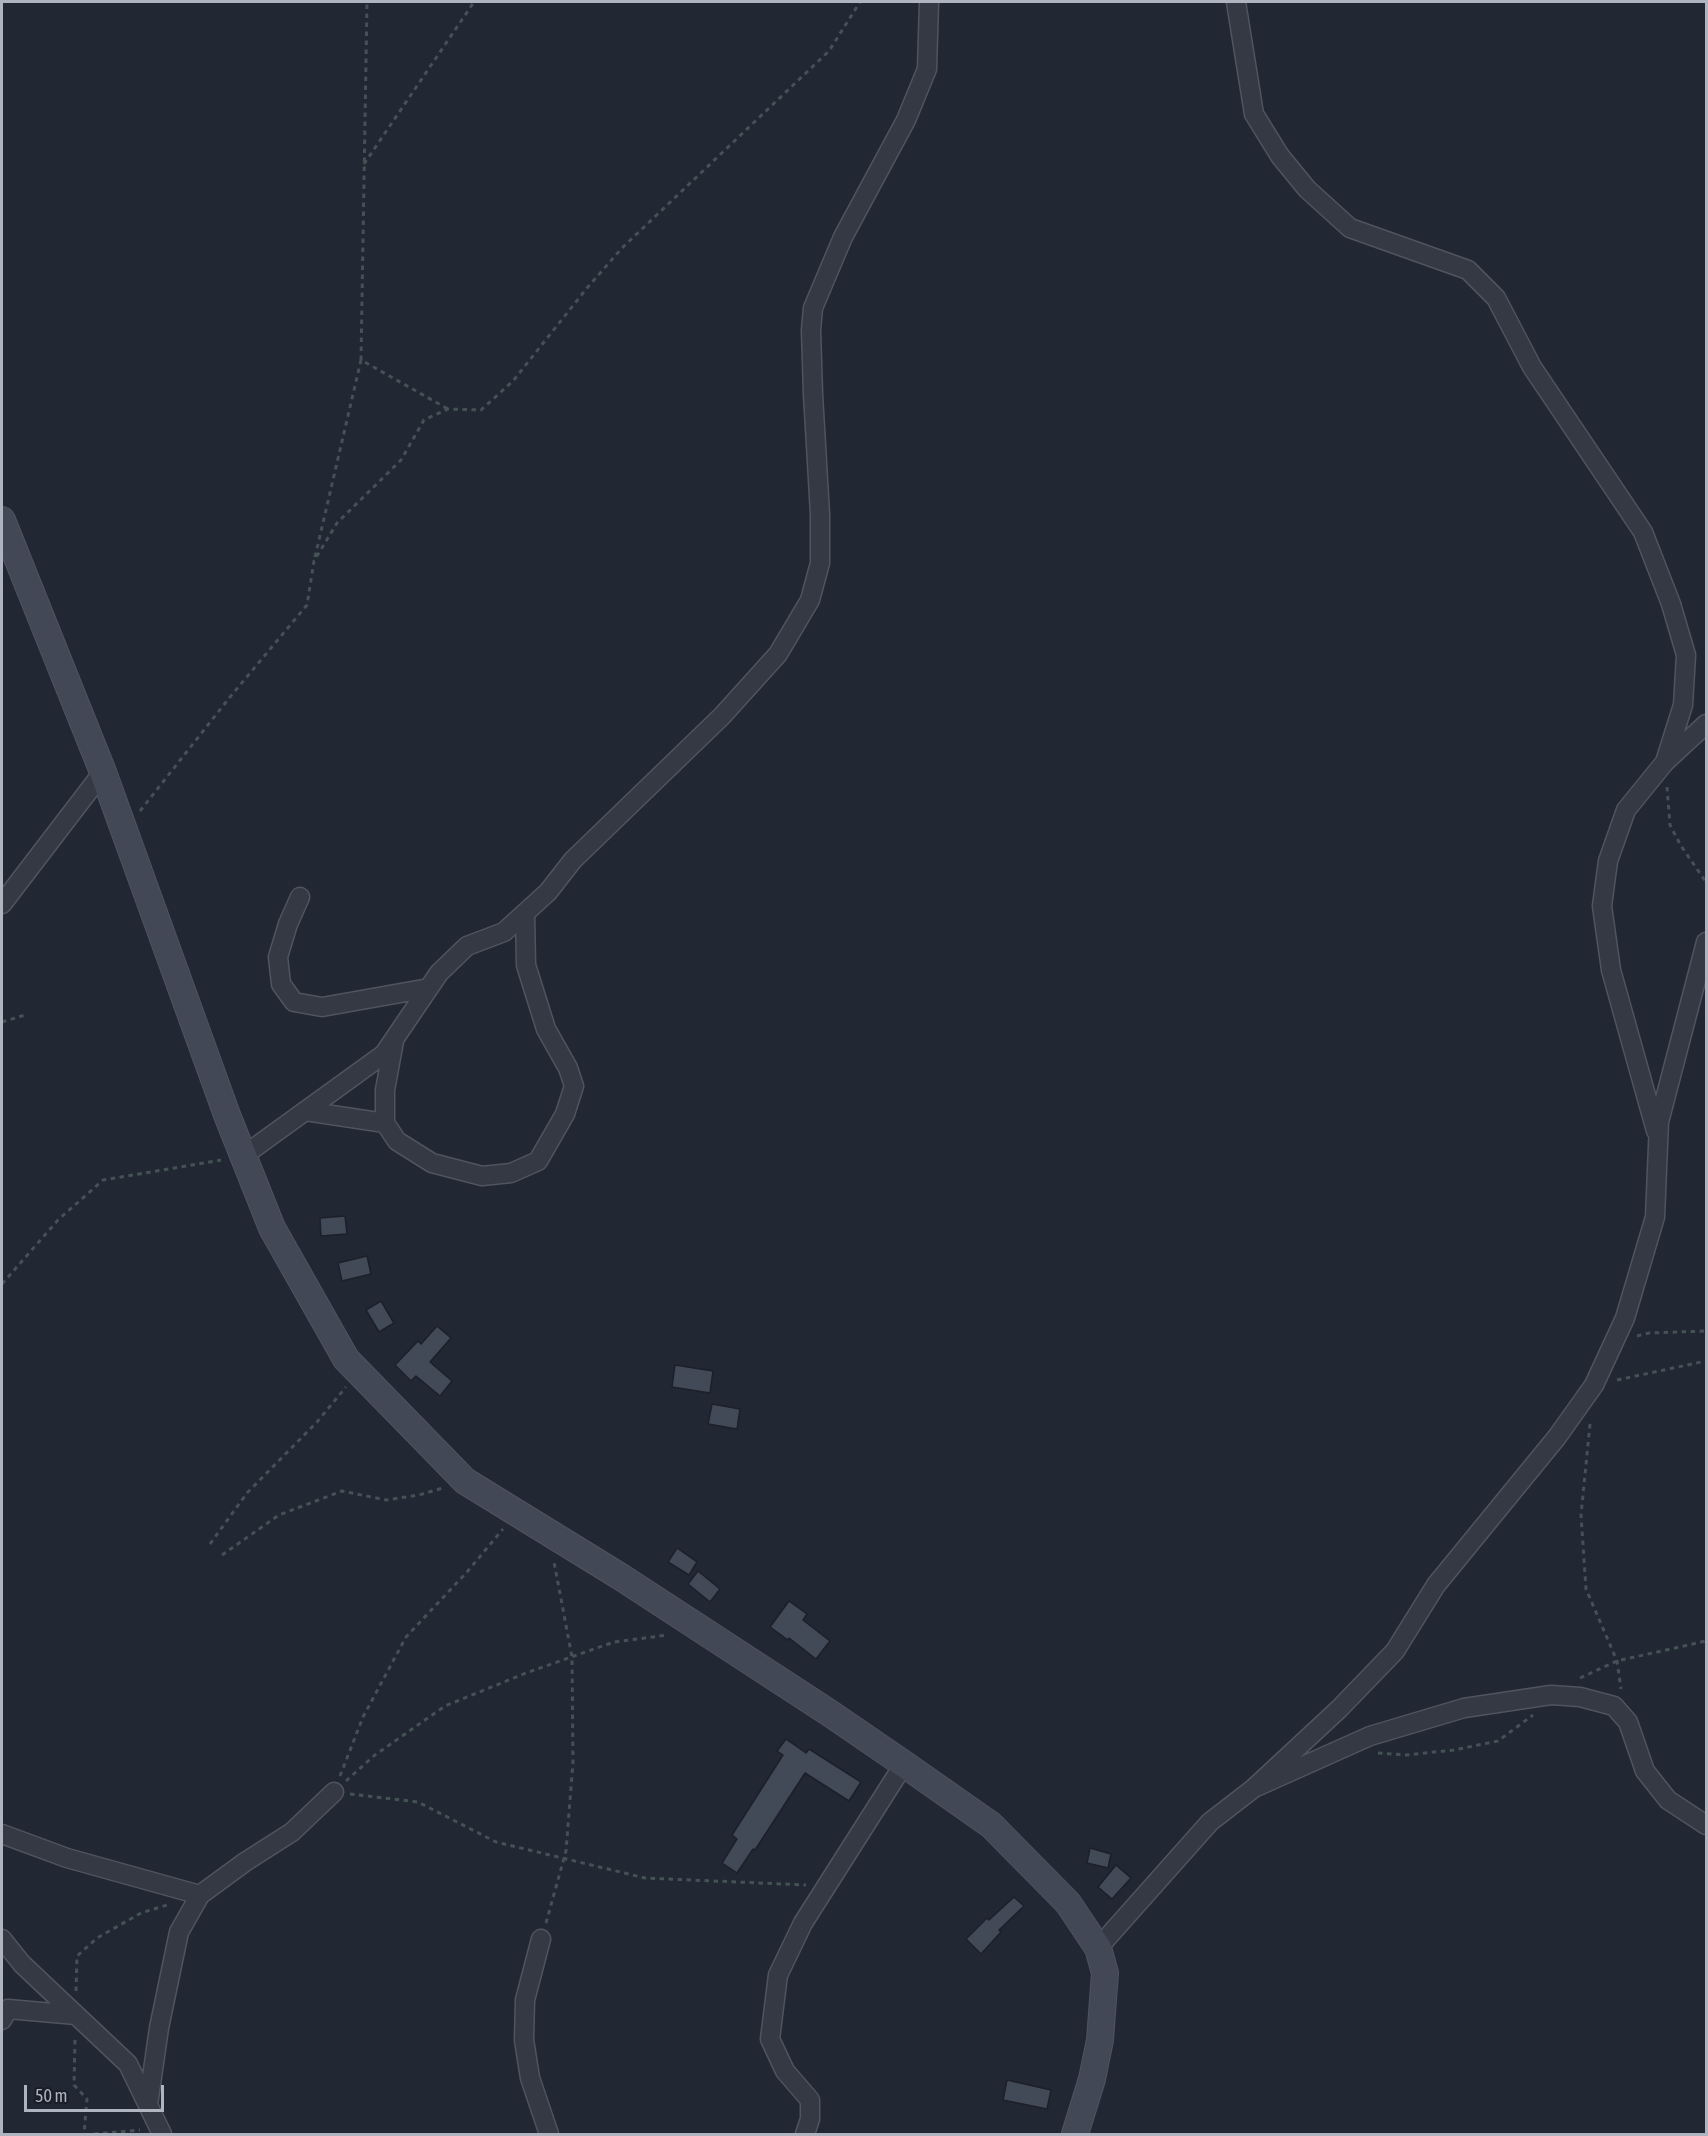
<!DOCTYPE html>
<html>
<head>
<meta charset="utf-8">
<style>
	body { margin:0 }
	#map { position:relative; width:1708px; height:2136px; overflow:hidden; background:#212733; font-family:"Asap Condensed",sans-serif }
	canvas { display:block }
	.frame { position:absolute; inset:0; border:3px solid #afb4c1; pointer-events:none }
	.scale { position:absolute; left:24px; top:2085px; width:140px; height:27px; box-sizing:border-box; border:3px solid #afb4c1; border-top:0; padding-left:8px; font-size:18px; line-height:21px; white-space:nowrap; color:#afb4c1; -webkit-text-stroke:4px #1a1e28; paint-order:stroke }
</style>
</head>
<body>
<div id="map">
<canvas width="1708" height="2136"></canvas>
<div class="frame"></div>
<div class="scale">50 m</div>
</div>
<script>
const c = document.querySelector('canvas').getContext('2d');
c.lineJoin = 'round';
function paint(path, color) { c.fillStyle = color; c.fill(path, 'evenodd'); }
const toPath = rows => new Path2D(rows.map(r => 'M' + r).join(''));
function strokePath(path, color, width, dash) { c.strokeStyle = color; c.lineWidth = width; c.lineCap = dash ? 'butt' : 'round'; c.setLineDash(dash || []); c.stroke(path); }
const building = toPath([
	[345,1216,347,1234,321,1236,320,1218,345,1216],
	[367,1256,371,1274,342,1281,338,1263,367,1256],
	[381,1301,394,1323,379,1332,366,1310,381,1301],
	[437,1326,451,1338,430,1362,452,1381,440,1396,416,1376,411,1381,395,1365,418,1341,421,1344,437,1326],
	[675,1365,713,1371,710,1393,672,1387,675,1365],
	[712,1404,740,1409,737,1429,708,1424,712,1404],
	[677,1548,697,1562,689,1575,668,1562,677,1548],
	[698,1571,720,1589,710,1602,688,1584,698,1571],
	[789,1601,807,1614,803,1620,830,1641,816,1659,789,1638,788,1640,770,1627,789,1601],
	[786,1739,806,1753,809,1749,861,1782,849,1801,805,1773,755,1850,753,1849,737,1873,722,1863,737,1839,732,1835,783,1755,777,1751,786,1739],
	[1090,1848,1111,1854,1108,1868,1087,1863,1090,1848],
	[1116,1865,1131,1878,1112,1899,1098,1887,1116,1865],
	[1014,1897,1024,1906,999,1930,1001,1932,981,1954,966,1939,987,1918,989,1920,1014,1897],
	[1007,2080,1051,2090,1047,2109,1003,2100,1007,2080]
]);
const path = toPath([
	[364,164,474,2],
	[361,360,367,2],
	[315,557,361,360,448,409],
	[1667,787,1670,825,1681,846,1706,882],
	[140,811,230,697,307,605,314,561,337,523,401,460,424,420,448,409,481,410,513,381,587,288,622,248,829,51,860,2],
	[2,1022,25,1015],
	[2,1284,58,1220,103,1180,221,1160],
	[1637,1336,1649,1333,1706,1331],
	[1617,1380,1706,1361],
	[1590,1424,1581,1515,1586,1589,1617,1661,1621,1689],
	[210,1544,247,1493,317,1422,346,1387],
	[222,1555,279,1515,342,1491,386,1500,419,1495,443,1488],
	[1580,1678,1617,1661,1706,1641],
	[1378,1753,1406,1755,1454,1750,1498,1741,1533,1715],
	[340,1776,363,1717,406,1637,467,1572,503,1529],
	[346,1781,375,1755,445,1706,526,1673,614,1642,668,1635],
	[350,1794,418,1802,496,1842,645,1878,806,1885],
	[546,1923,566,1851,573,1762,572,1657,554,1562],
	[76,1991,77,1956,97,1938,141,1913,167,1905],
	[75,2040,74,2085,87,2099,84,2134],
	[94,2134,140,2130]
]);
const street = toPath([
	[1236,2,1254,114,1280,156,1307,189,1350,228,1468,270,1496,298,1532,367,1643,532,1671,604,1686,655,1683,705,1665,762],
	[300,897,288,924,278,957,281,984,294,1002,322,1007,429,988],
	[2,904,103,772],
	[305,1111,385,1123,397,1141,432,1163,482,1176,511,1173,538,1161,565,1114,574,1086,568,1068,546,1029,526,965,525,913],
	[385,1123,385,1090,394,1041],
	[1656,1131,1611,970,1602,906,1608,861,1626,810,1665,762,1706,724],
	[243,1156,384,1054,439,973,467,946,504,932,548,892,573,860,722,716,778,654,810,600,820,563,820,514,813,394,811,330,813,308,843,237,906,120,927,69,929,2],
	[1254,1788,1339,1709,1395,1651,1436,1585,1557,1437,1594,1385,1625,1318,1655,1217,1659,1122,1706,942],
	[2,1834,67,1858,200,1895],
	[2,1939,22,1964,128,2064,162,2134],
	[541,1939,525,2000,524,2040,530,2078,549,2134],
	[1098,1948,1210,1822,1254,1788,1370,1736,1464,1708,1551,1695,1580,1697,1614,1706,1628,1722,1645,1771,1668,1800,1706,1825],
	[2,2020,8,2009,76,2015],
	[148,2105,159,2028,179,1932,200,1895,245,1862,292,1832,334,1792],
	[805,2134,810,2119,810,2100,785,2071,770,2039,778,1975,803,1923,904,1764]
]);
const secondary = toPath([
	[2,520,103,772,227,1115,272,1228,346,1359,465,1481,621,1577,831,1714,904,1764,991,1825,1068,1903,1098,1948,1105,1973,1100,2040,1092,2079,1075,2134]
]);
paint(building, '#434a57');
strokePath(building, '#1c202a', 1.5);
strokePath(street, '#4f545f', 21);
strokePath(secondary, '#4f545f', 28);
strokePath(path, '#455255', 3, [4.5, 4.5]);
strokePath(street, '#343944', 18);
strokePath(secondary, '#434856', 26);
</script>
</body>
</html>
